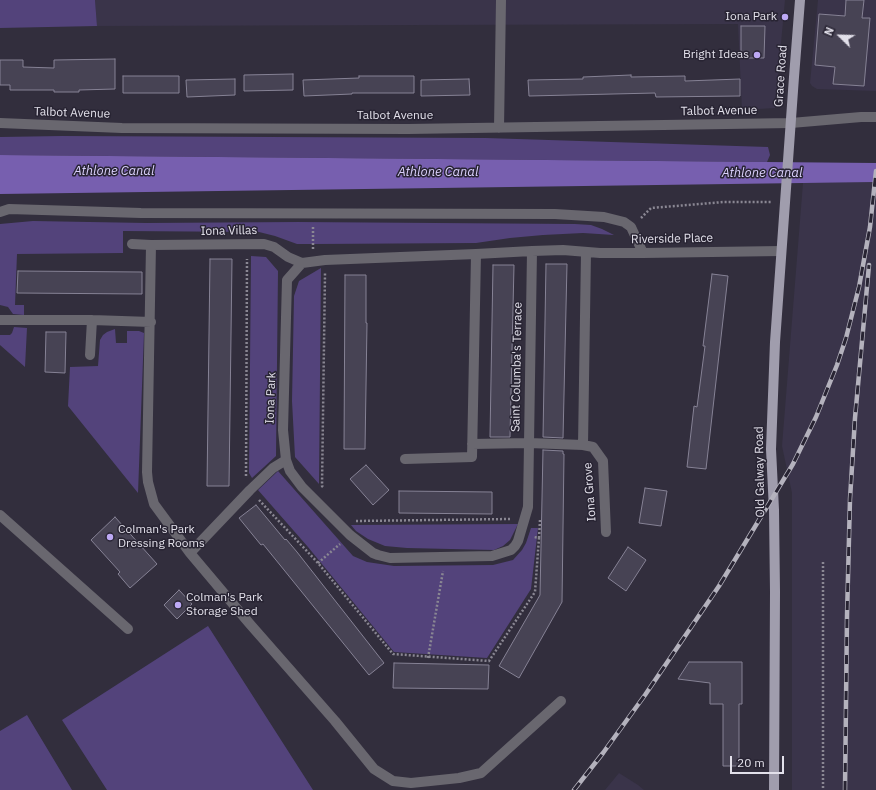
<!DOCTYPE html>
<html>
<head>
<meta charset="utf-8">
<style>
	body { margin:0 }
	#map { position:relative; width:876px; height:790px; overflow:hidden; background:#322e3d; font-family:"IBM Plex Sans",sans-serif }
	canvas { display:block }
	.north { position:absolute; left:820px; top:16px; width:40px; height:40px; -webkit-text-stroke:3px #282433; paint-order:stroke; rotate:293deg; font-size:11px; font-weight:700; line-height:16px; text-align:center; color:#e2e0ea }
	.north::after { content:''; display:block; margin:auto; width:14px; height:18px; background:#e2e0ea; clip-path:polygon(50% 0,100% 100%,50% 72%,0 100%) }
	.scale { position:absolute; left:730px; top:756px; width:54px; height:18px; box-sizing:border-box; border:2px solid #e2e0ea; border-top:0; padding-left:5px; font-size:12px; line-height:14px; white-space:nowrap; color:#e2e0ea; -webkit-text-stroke:3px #282433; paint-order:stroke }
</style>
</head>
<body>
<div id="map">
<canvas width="876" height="790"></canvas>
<div class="north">N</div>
<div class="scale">20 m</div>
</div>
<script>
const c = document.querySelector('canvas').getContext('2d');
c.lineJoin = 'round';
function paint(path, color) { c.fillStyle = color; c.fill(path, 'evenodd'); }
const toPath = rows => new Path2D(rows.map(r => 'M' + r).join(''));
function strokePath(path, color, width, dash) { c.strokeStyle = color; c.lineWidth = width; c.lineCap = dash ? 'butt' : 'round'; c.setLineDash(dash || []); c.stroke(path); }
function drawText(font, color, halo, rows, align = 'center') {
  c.font = font + ' "IBM Plex Sans",sans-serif'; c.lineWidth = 3; c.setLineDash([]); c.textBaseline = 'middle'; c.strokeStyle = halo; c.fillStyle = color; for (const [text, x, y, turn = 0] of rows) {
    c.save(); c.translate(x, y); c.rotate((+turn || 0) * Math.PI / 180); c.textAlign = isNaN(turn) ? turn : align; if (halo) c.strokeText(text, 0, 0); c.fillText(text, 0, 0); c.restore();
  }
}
const built = toPath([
	[95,0,785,0,775,108,742,110,738,24,97,26],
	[818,0,876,0,876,91,817,89,812,86,810,83],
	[876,182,876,790,792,790,792,493,782,446,803,183],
	[619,773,638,785,644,790,605,790]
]);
const green = toPath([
	[0,0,95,0,97,26,0,28],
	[62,136,486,138,768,147,770,155,767,162,0,155,0,137],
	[33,221,146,223,298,222,575,224,591,225,602,229,614,235,583,233,543,235,510,238,476,243,316,244,297,244,275,236,259,232,123,231,123,253,17,254,15,305,24,305,24,315,13,314,8,307,0,305,0,224],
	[251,256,266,257,278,271,276,456,252,478,249,473],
	[321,268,319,484,295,457,292,401,294,296,299,281],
	[14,327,27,328,25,367,0,345,0,335,10,335,12,333],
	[115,329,116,343,127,343,127,331,139,331,144,333,138,493,68,406,70,367,98,366,100,340,103,335,107,332],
	[278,471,353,556,367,562,394,566,493,565,513,560,522,550,526,543,531,528,538,528,531,589,487,658,394,652,308,547,258,490],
	[518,524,510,540,503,546,494,550,407,548,385,546,368,539,356,531,351,525],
	[208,626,313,790,107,790,62,720],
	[27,715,72,790,0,790,0,731]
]);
const water = toPath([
	[0,155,876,163,876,182,0,194]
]);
const building = toPath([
	[846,0,864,0,862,18,870,18,864,86,833,84,835,67,815,65,819,14,845,16,846,0],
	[741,26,765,26,764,58,741,58,741,26],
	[115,59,115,89,79,90,79,92,54,92,54,90,10,90,10,85,0,85,0,60,23,60,23,67,54,68,54,60,115,59],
	[293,74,293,90,244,91,244,75,293,74],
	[631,75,631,77,685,76,685,81,740,79,740,96,656,97,655,93,529,96,528,80,583,79,583,77,631,75],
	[123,76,179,76,179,93,123,93,123,76],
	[359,76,414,76,414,93,352,93,352,94,304,96,303,80,359,78,359,76],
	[235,79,235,95,187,97,186,80,235,79],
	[469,79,470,95,421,96,421,80,469,79],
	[210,259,232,259,229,486,207,486,210,259],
	[546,264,567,264,563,438,543,437,546,264],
	[493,265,514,265,510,437,490,437,493,265],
	[18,271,142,272,142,294,17,293,18,271],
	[712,274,728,276,706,469,687,467,694,406,697,407,705,346,703,346,712,274],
	[345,275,366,275,366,323,367,323,365,449,344,449,345,275],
	[46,332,66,332,65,373,45,372,46,332],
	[543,450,563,451,563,454,564,454,562,602,519,678,499,666,540,595,543,450],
	[366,465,389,490,373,505,350,479,366,465],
	[645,488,667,491,661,526,639,523,645,488],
	[399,491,492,492,492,514,399,513,399,491],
	[256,505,285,540,286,539,297,552,384,663,369,675,263,544,261,545,239,518,256,505],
	[115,517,157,564,130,588,118,574,120,572,91,540,115,517],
	[628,547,646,560,626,591,608,578,628,547],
	[179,590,192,604,177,619,164,605,179,590],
	[689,662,742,662,742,704,739,704,739,766,723,766,723,704,710,704,710,683,678,679,689,662],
	[394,663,489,665,488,689,393,688,394,663]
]);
const path = toPath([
	[641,218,651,208,724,202,771,202],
	[313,249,313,226],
	[246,476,247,259],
	[323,487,322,486,325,273],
	[259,500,318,563,393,654,489,661,535,592,539,538,534,537],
	[356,521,511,519],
	[539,538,540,520],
	[823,562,823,790],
	[318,563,340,544],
	[428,658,443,571]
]);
const minor = toPath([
	[0,123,122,128,408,129,791,123,861,117,876,117],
	[499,128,501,0],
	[0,212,9,209,141,213,555,214,604,217,624,222,631,227,643,253],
	[132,244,151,245],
	[532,251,528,507,518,541,515,546,511,550,492,556,390,558,378,555,373,553,350,535,302,487,290,471,286,460,283,430,287,280,302,263,325,260,476,254,532,251,563,250,600,253,643,253,781,251],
	[0,320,92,320,151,322],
	[90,355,92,320],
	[472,444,529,443,583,445,593,447,603,461,606,532],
	[583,445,586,252],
	[405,459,472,457,476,254],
	[286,460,273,468,250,490,190,553,249,623,335,721,374,769,393,781,411,783,459,778,481,773,561,701],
	[0,515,128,629],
	[190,553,154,504,148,482,147,472,151,245,264,244,274,247,288,257,302,263]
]);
const major = toPath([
	[774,790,775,592,774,510,771,449,775,342,794,77,800,0]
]);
const rail = toPath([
	[574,790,603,753,645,695,719,586,793,464,816,417,837,365,846,338,859,287,870,227,876,171],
	[845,790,847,616,850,499,855,418,869,265]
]);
const markers = [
	[785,17,4,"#bda9f5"],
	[757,55,4,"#bda9f5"],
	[110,537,4,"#bda9f5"],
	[178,605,4,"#bda9f5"]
];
const poiNames = [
	["Iona Park",777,17],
	["Bright Ideas",749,55],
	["Colman's Park",118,530,"left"],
	["Dressing Rooms",118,544,"left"],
	["Colman's Park",186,598,"left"],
	["Storage Shed",186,612,"left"]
];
const streetNames = [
	["Grace Road",781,76,-86],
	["Talbot Avenue",719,111,-1],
	["Talbot Avenue",72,113,2],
	["Talbot Avenue",395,116],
	["Iona Villas",229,231,-1],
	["Riverside Place",672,239,-1],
	["Saint Columba's Terrace",517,367,-89],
	["Iona Park",271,398,-88],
	["Old Galway Road",760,472,-91],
	["Iona Grove",590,492,-94]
];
const waterNames = [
	["Athlone Canal",114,171],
	["Athlone Canal",438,172],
	["Athlone Canal",762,173]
];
paint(built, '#3a344a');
paint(green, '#53437b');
paint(water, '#775faf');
paint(building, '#474354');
strokePath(building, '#868295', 1);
strokePath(path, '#8a8793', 2.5, [2, 2]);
strokePath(minor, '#69676f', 10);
strokePath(major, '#a09dad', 10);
strokePath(rail, '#b4b2bd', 4.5);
strokePath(rail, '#282433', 3, [9]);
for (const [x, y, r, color] of markers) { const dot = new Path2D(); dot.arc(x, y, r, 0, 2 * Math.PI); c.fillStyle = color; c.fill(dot); strokePath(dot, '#282433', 1.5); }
drawText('12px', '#e2e0ea', '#282433', poiNames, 'right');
drawText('12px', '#e2e0ea', '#282433', streetNames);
drawText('italic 13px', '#dad0fc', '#282433', waterNames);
</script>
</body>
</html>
